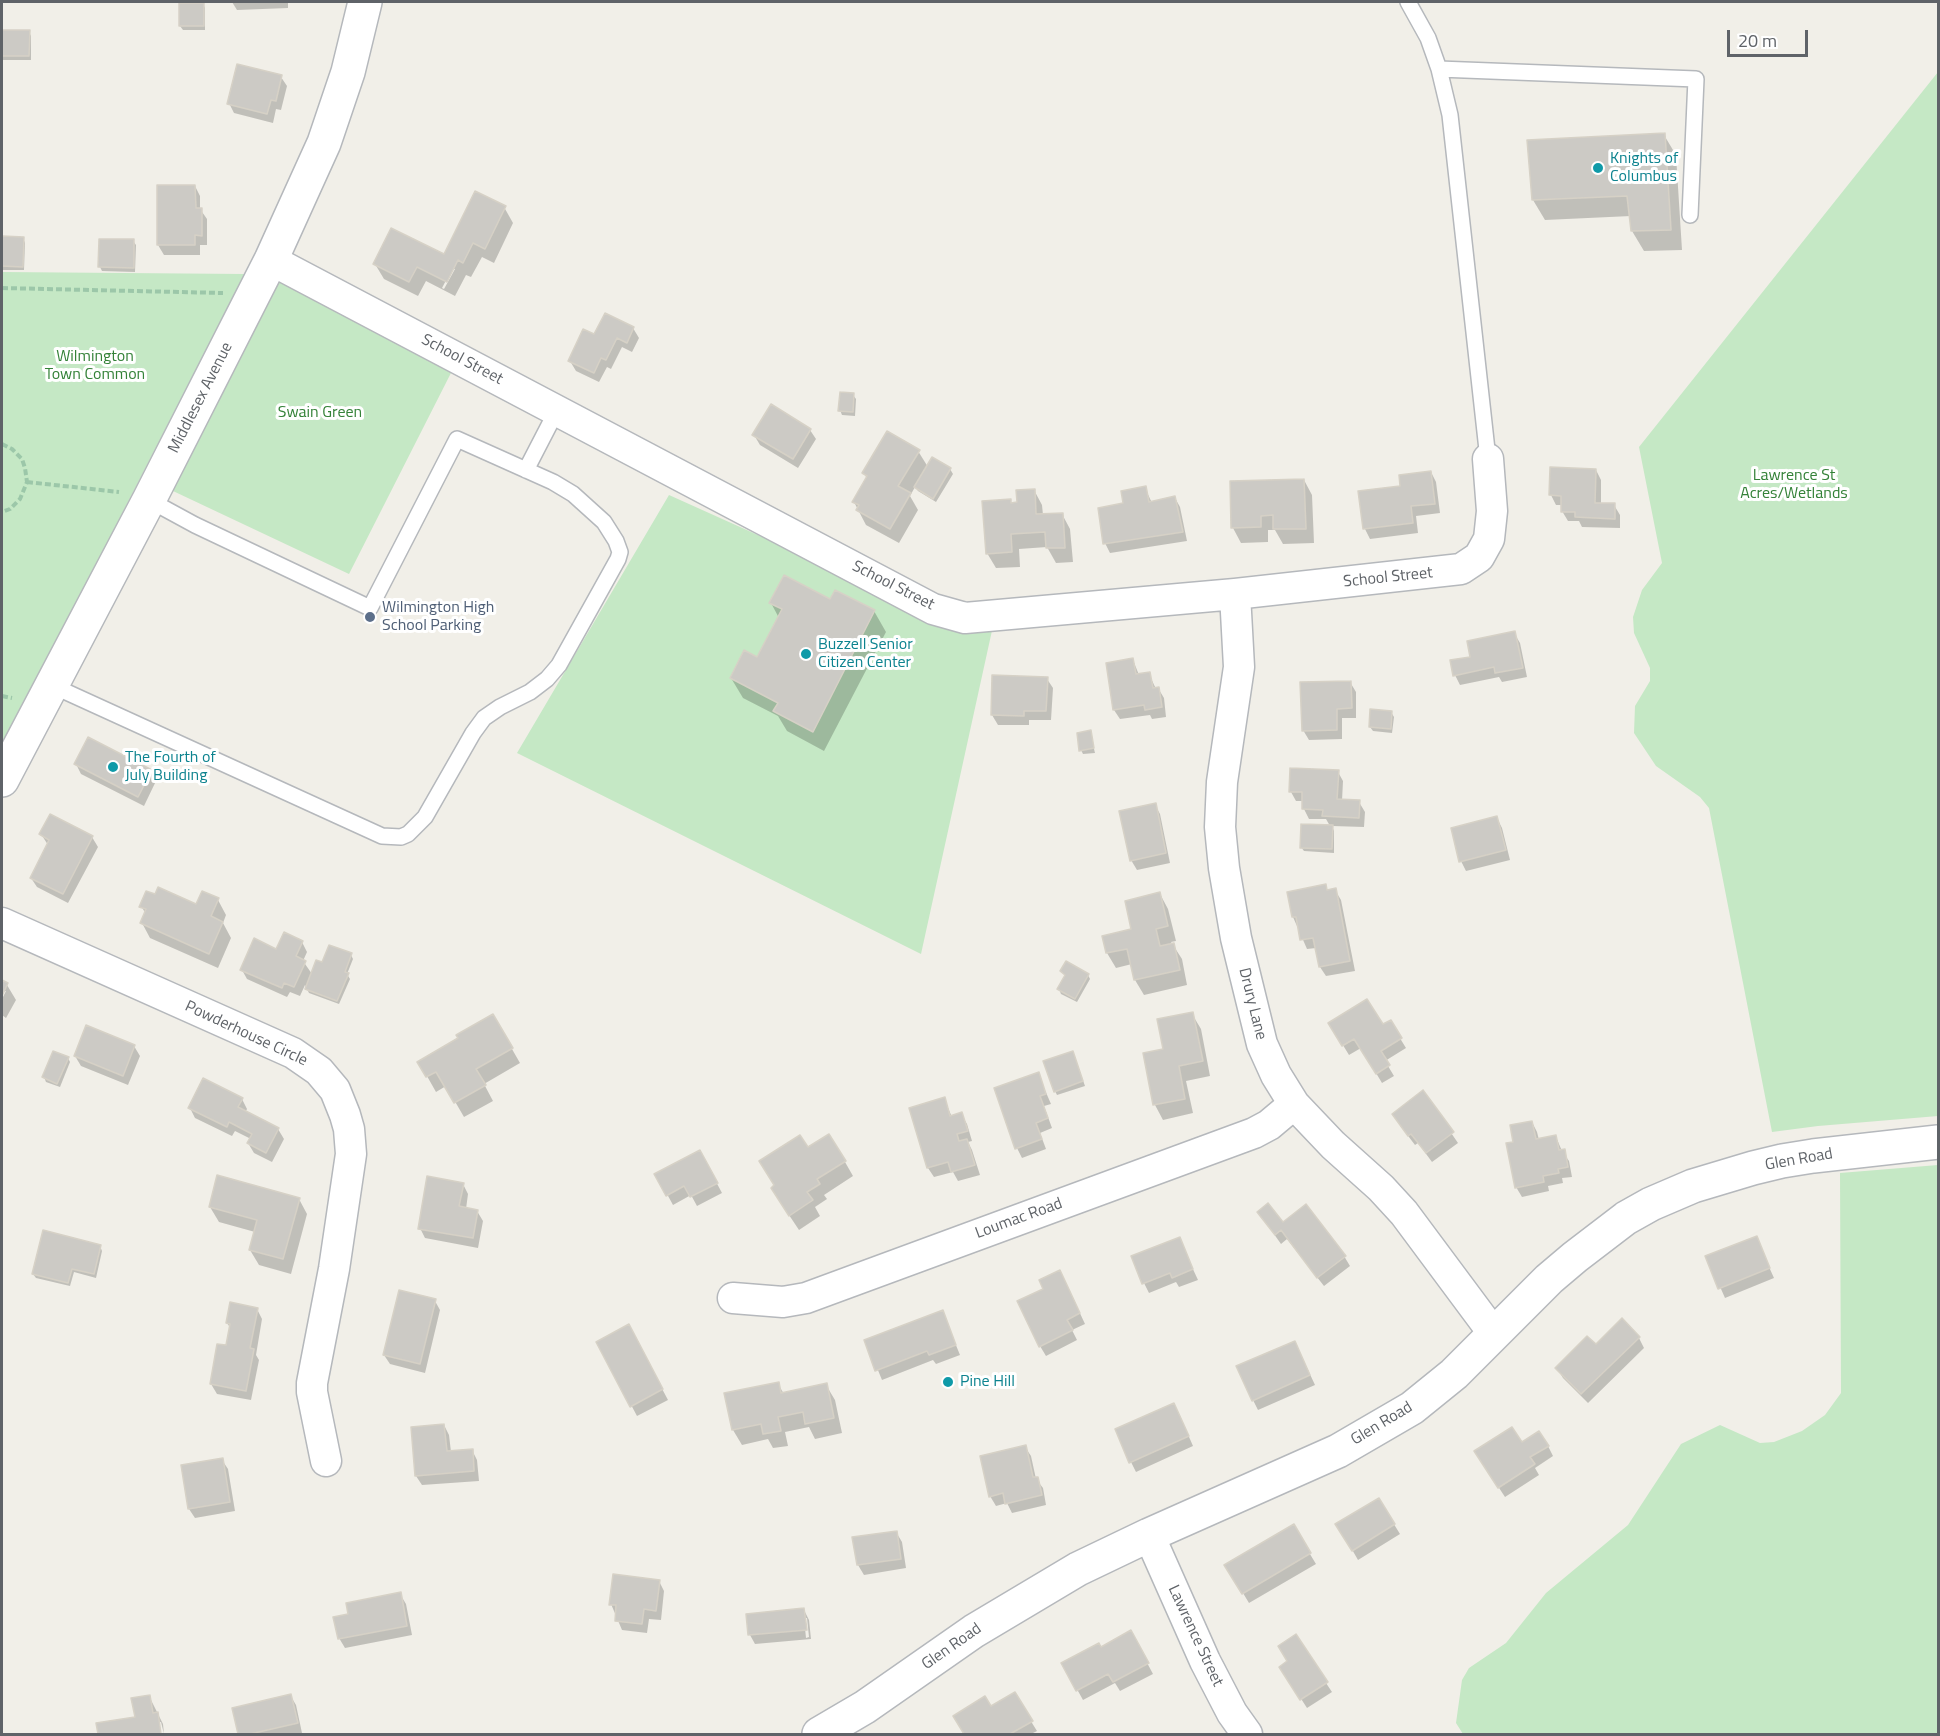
<!DOCTYPE html>
<html>
<head>
<meta charset="utf-8">
<style>
	body { margin:0 }
	#map { position:relative; width:1940px; height:1736px; overflow:hidden; background:#f1efe8; font-family:"Titillium Web",sans-serif }
	canvas { display:block }
	.frame { position:absolute; inset:0; border:3px solid #5f6368; pointer-events:none }
	.scale { position:absolute; left:1727px; top:30px; width:81px; height:27px; box-sizing:border-box; border:3px solid #5f6368; border-top:0; padding-left:8px; font-size:18px; line-height:21px; white-space:nowrap; color:#5f6368; -webkit-text-stroke:4px #fff; paint-order:stroke }
</style>
</head>
<body>
<div id="map">
<canvas width="1940" height="1736"></canvas>
<div class="frame"></div>
<div class="scale">20 m</div>
</div>
<script>
const c = document.querySelector('canvas').getContext('2d');
c.lineJoin = 'round';
function paint(path, color) { c.fillStyle = color; c.fill(path, 'evenodd'); }
const toPath = rows => new Path2D(rows.map(r => 'M' + r).join(''));
function strokePath(path, color, width, dash) { c.strokeStyle = color; c.lineWidth = width; c.lineCap = dash ? 'butt' : 'round'; c.setLineDash(dash || []); c.stroke(path); }
function drawText(font, color, halo, rows, align = 'center') {
  c.font = font + ' "Titillium Web",sans-serif'; c.lineWidth = 6; c.setLineDash([]); c.textBaseline = 'middle'; c.strokeStyle = halo; c.fillStyle = color; for (const [text, x, y, turn = 0] of rows) {
    c.save(); c.translate(x, y); c.rotate((+turn || 0) * Math.PI / 180); c.textAlign = isNaN(turn) ? turn : align; if (halo) c.strokeText(text, 0, 0); c.fillText(text, 0, 0); c.restore();
  }
}
const green = toPath([
	[1938,72,1938,1116,1818,1126,1772,1132,1709,808,1700,797,1656,766,1634,733,1635,706,1650,681,1650,668,1634,633,1633,617,1642,590,1662,563,1639,447],
	[2,272,245,274,2,748],
	[278,277,453,369,349,574,173,491],
	[669,495,951,622,993,626,921,954,517,753],
	[1938,1165,1938,1734,1463,1734,1456,1723,1462,1680,1469,1668,1506,1643,1546,1593,1628,1525,1681,1444,1720,1425,1760,1443,1774,1442,1802,1431,1825,1415,1841,1393,1840,1173]
]);
const shadow = toPath([
	[232,2,288,2,288,8,237,10],
	[180,4,203,4,205,8,205,30,183,30,180,26],
	[2,32,29,32,31,36,31,60,2,60],
	[281,77,287,86,281,110,276,109,273,123,234,113,229,103],
	[1664,135,1676,155,1682,250,1644,251,1632,231,1631,216,1545,220,1533,200,1529,141],
	[195,186,200,196,200,209,207,219,207,245,200,245,200,255,164,255,158,245],
	[504,207,513,223,494,263,482,257,471,277,466,275,455,296,426,281,418,296,384,279,375,264,445,256],
	[452,269,455,269,444,289,442,288],
	[2,238,23,238,25,243,24,270,2,270],
	[100,240,133,241,136,245,135,272,102,271,100,267],
	[633,328,639,338,632,352,622,347,611,369,607,367,599,382,576,371,570,361,595,336],
	[853,395,856,399,855,416,842,415,840,410],
	[810,430,816,439,798,468,760,445,754,435],
	[918,451,928,467,950,469,953,474,936,502,918,491,915,487,910,496,918,510,899,543,866,525,854,502,867,479,864,473],
	[1596,470,1601,480,1601,504,1614,505,1620,515,1620,528,1582,527,1579,521,1568,521,1562,511,1562,505,1556,505,1551,495],
	[1431,472,1436,482,1440,513,1416,516,1418,533,1370,539,1365,529,1360,493,1402,488],
	[1304,480,1312,495,1314,543,1283,544,1275,530,1268,530,1268,542,1241,543,1233,528],
	[1145,488,1152,503,1175,498,1180,507,1187,541,1110,553,1105,543,1125,504],
	[1034,490,1042,505,1043,515,1062,514,1070,529,1073,562,1056,563,1047,547,1019,549,1020,567,996,568,987,553,1010,501,1012,504,1019,504],
	[831,601,874,611,886,632,824,751,787,731,778,716,743,698,731,678,758,659,779,618,771,603],
	[1514,633,1520,643,1527,677,1502,682,1499,677,1460,685,1455,675],
	[1133,660,1139,675,1149,674,1156,689,1158,688,1164,698,1166,717,1152,719,1150,715,1120,719,1114,710],
	[1047,679,1053,688,1051,720,1029,720,1029,725,998,725,992,715],
	[1350,682,1356,692,1356,718,1342,718,1342,739,1309,740,1303,730],
	[1391,712,1394,717,1392,733,1373,731,1370,727],
	[1090,732,1095,753,1083,754,1081,750],
	[76,764,151,771,156,781,144,806,81,774],
	[1338,772,1343,781,1342,801,1359,802,1365,812,1364,827,1332,826,1334,831,1334,853,1304,851,1301,847,1330,826,1326,819,1309,819,1304,809,1304,801,1296,801,1291,792],
	[1155,805,1160,814,1170,863,1137,870,1131,860],
	[1497,818,1502,828,1510,860,1466,871,1461,861],
	[41,834,92,837,98,847,68,903,37,887,31,878,48,845],
	[1325,886,1328,891,1335,890,1341,900,1355,971,1326,976,1320,967,1316,948,1307,949,1293,917],
	[1160,894,1168,909,1176,941,1171,942,1182,959,1187,985,1144,995,1135,980,1132,964,1116,968,1107,953,1104,937,1133,930],
	[218,900,226,915,223,923,231,938,218,968,150,938,142,923,146,914,141,906,196,905],
	[302,942,307,952,303,961,312,974,323,964,351,955,353,959,347,974,350,979,339,1004,309,993,305,985,300,996,290,992,287,997,247,979,242,970,277,951],
	[1061,971,1088,975,1090,979,1077,1002,1061,994,1059,989,1066,977],
	[2,982,7,985,16,1000,6,1018,2,1015,2,999,6,991,2,992],
	[1192,1014,1201,1029,1210,1076,1186,1081,1193,1113,1163,1120,1155,1105,1165,1050],
	[493,1016,520,1063,484,1084,493,1101,464,1117,446,1086,436,1092,419,1062,460,1039],
	[1390,1022,1406,1048,1385,1061,1394,1076,1382,1083,1361,1048,1349,1055,1330,1024,1383,1026],
	[134,1046,140,1056,128,1085,81,1066,75,1056],
	[1075,1057,1085,1086,1057,1095,1055,1091],
	[68,1058,70,1062,60,1087,46,1082,44,1077],
	[1038,1074,1051,1104,1044,1106,1052,1128,1040,1133,1046,1149,1022,1158,1017,1148],
	[1423,1092,1458,1143,1432,1162,1418,1143,1415,1145,1399,1124],
	[242,1099,247,1109,245,1113,278,1129,284,1139,272,1162,254,1153,248,1143,251,1139,235,1131,232,1136,195,1118,190,1108],
	[944,1099,952,1117,961,1114,967,1124,972,1141,968,1142,972,1150,980,1175,958,1181,953,1172,934,1177,928,1168],
	[1532,1122,1537,1132,1539,1140,1556,1137,1562,1151,1569,1161,1572,1177,1562,1178,1563,1183,1548,1186,1549,1191,1522,1197,1516,1187,1515,1143],
	[807,1149,845,1162,853,1176,824,1195,827,1199,815,1207,820,1216,799,1230,781,1203,776,1186],
	[705,1161,722,1193,697,1206,691,1195,673,1205,656,1174],
	[463,1184,468,1194,466,1209,477,1211,483,1221,478,1248,425,1238,420,1228],
	[299,1199,307,1214,291,1274,259,1265,250,1250,255,1232,219,1222,210,1207],
	[1259,1213,1344,1256,1350,1266,1324,1286,1287,1239,1281,1244],
	[1756,1238,1774,1278,1725,1298,1707,1257],
	[1179,1239,1198,1280,1179,1287,1176,1282,1149,1293,1144,1283],
	[100,1246,102,1251,96,1278,74,1272,70,1286,36,1278,33,1274],
	[1065,1281,1085,1324,1072,1330,1077,1340,1046,1356,1040,1346,1045,1290],
	[435,1301,440,1310,425,1373,390,1364,384,1355],
	[257,1309,262,1319,256,1355,259,1360,251,1400,217,1394,211,1384,227,1347,231,1329,227,1323],
	[942,1311,960,1355,936,1364,933,1360,882,1380,866,1341],
	[634,1336,668,1400,637,1416,598,1343],
	[1639,1338,1644,1348,1588,1403,1563,1378,1557,1368,1596,1346],
	[1295,1342,1315,1385,1258,1410,1253,1400],
	[778,1384,784,1394,826,1385,835,1400,842,1433,815,1439,809,1427,785,1432,788,1446,773,1448,768,1439,742,1445,733,1430,726,1395],
	[1179,1414,1193,1446,1136,1472,1131,1462],
	[444,1425,449,1435,451,1452,472,1450,477,1460,479,1481,422,1485,416,1476],
	[1521,1444,1548,1446,1553,1456,1535,1468,1539,1475,1505,1497,1482,1462],
	[1025,1447,1031,1456,1036,1479,1043,1488,1046,1505,1012,1513,1007,1503,996,1506,990,1496],
	[222,1460,228,1469,235,1511,195,1518,189,1509],
	[1379,1500,1400,1534,1358,1560,1338,1525],
	[1293,1526,1316,1564,1249,1603,1226,1565],
	[896,1532,902,1542,906,1568,864,1575,858,1565],
	[659,1581,664,1591,661,1620,649,1619,647,1633,622,1630,611,1604],
	[400,1594,406,1604,412,1635,345,1648,339,1638,349,1615],
	[804,1610,809,1620,811,1639,755,1644,750,1635],
	[804,1618,807,1618,809,1637,806,1638],
	[1136,1642,1153,1674,1120,1691,1115,1683,1083,1700,1063,1664,1100,1649],
	[1289,1662,1326,1683,1332,1692,1307,1708,1287,1677],
	[1014,1694,1037,1731,1031,1734,965,1734,955,1716,991,1708],
	[290,1695,296,1705,302,1733,240,1734,233,1709],
	[149,1696,163,1724,164,1734,161,1722,158,1722,160,1734,99,1734,97,1725,136,1718]
]);
const building = toPath([
	[179,3,204,3,204,26,179,26,179,3],
	[2,30,30,30,29,56,2,56,2,30],
	[237,64,282,75,276,101,271,100,267,114,227,104,237,64],
	[1665,133,1671,230,1631,231,1627,196,1532,200,1527,140,1665,133],
	[157,185,195,185,196,208,202,208,202,236,195,235,195,245,157,245,157,185],
	[475,191,506,206,485,249,473,243,463,263,458,260,447,282,417,267,409,282,373,264,391,228,444,254,475,191],
	[2,236,24,237,23,267,2,266,2,236],
	[99,239,134,239,134,268,98,267,99,239],
	[605,313,634,327,627,343,617,338,606,360,601,358,594,373,568,361,583,329,594,334,605,313],
	[840,392,854,393,853,412,838,411,840,392],
	[771,404,811,429,793,459,752,435,771,404],
	[887,431,920,450,898,486,911,493,890,529,856,510,859,505,852,502,867,476,862,473,887,431],
	[932,457,951,468,933,499,914,487,932,457],
	[1550,467,1596,469,1595,503,1615,503,1615,519,1575,517,1575,512,1561,512,1561,496,1549,495,1550,467],
	[1431,471,1435,504,1411,506,1413,523,1363,529,1358,491,1400,486,1399,475,1431,471],
	[1304,479,1306,529,1273,529,1273,515,1261,516,1261,527,1231,528,1230,481,1304,479],
	[1146,486,1149,502,1175,496,1183,532,1103,544,1098,508,1123,503,1121,491,1146,486],
	[1035,489,1036,514,1063,513,1065,548,1046,548,1045,532,1011,534,1012,552,986,554,982,501,1011,499,1011,503,1017,502,1016,490,1035,489],
	[784,575,830,599,835,590,875,610,813,732,773,711,778,703,730,678,744,650,757,657,782,609,769,603,784,575],
	[1515,631,1523,668,1495,673,1494,667,1453,676,1450,660,1470,657,1467,641,1515,631],
	[1133,658,1136,674,1150,672,1153,688,1159,687,1162,707,1145,710,1144,705,1113,710,1106,663,1133,658],
	[992,675,1048,677,1046,711,1024,711,1024,716,991,715,992,675],
	[1351,681,1352,708,1337,709,1337,730,1302,731,1300,682,1351,681],
	[1370,709,1392,711,1391,729,1369,727,1370,709],
	[1091,730,1094,748,1079,751,1077,733,1091,730],
	[88,737,152,770,138,797,74,764,88,737],
	[1290,768,1339,770,1337,799,1360,800,1359,818,1322,816,1323,810,1302,809,1302,792,1289,792,1290,768],
	[1156,803,1166,853,1130,861,1119,811,1156,803],
	[50,814,93,836,63,894,30,878,49,840,39,834,50,814],
	[1497,816,1506,850,1459,862,1451,828,1497,816],
	[1301,824,1333,825,1332,849,1300,848,1301,824],
	[1326,884,1327,890,1336,888,1350,961,1319,967,1313,938,1300,940,1296,917,1292,917,1287,892,1326,884],
	[158,887,196,904,202,891,219,898,211,916,223,922,209,954,140,923,146,909,139,907,146,891,155,894,158,887],
	[1160,892,1168,926,1156,929,1160,946,1174,943,1180,970,1134,980,1127,949,1106,953,1102,936,1131,929,1125,901,1160,892],
	[284,932,303,941,296,956,306,961,294,987,284,983,282,988,240,970,254,938,276,949,284,932],
	[329,945,352,953,345,972,349,973,337,1001,305,989,316,960,322,962,329,945],
	[1066,961,1089,974,1075,999,1057,989,1065,975,1060,971,1066,961],
	[2,980,8,983,2,996,2,980],
	[1367,999,1383,1024,1391,1020,1402,1038,1381,1051,1390,1065,1376,1074,1354,1039,1342,1046,1328,1023,1367,999],
	[1193,1012,1203,1061,1179,1066,1185,1099,1153,1105,1143,1053,1163,1049,1157,1019,1193,1012],
	[493,1014,513,1048,476,1069,486,1085,454,1103,436,1072,426,1077,417,1062,458,1038,456,1035,493,1014],
	[86,1025,135,1045,123,1076,74,1056,86,1025],
	[53,1051,69,1057,57,1084,42,1077,53,1051],
	[1073,1051,1083,1081,1054,1092,1043,1061,1073,1051],
	[1039,1072,1046,1094,1040,1096,1048,1118,1036,1123,1042,1139,1015,1149,994,1088,1039,1072],
	[203,1078,243,1098,238,1107,279,1128,266,1153,247,1143,252,1134,229,1122,227,1127,188,1108,203,1078],
	[1423,1090,1454,1132,1426,1153,1411,1134,1408,1136,1392,1114,1423,1090],
	[945,1097,950,1116,962,1112,968,1131,957,1134,959,1141,967,1139,975,1165,951,1172,948,1162,927,1168,909,1108,945,1097],
	[1532,1121,1536,1139,1556,1135,1559,1150,1565,1149,1568,1167,1558,1169,1559,1173,1543,1176,1544,1182,1515,1188,1506,1143,1513,1142,1510,1125,1532,1121],
	[829,1134,846,1161,817,1179,820,1184,807,1192,813,1200,789,1216,771,1188,774,1185,759,1161,800,1135,808,1147,829,1134],
	[700,1150,718,1183,690,1197,684,1186,666,1196,654,1174,700,1150],
	[217,1175,300,1198,283,1259,249,1250,257,1220,209,1207,217,1175],
	[427,1176,464,1183,459,1206,478,1210,473,1238,418,1229,427,1176],
	[1268,1203,1283,1222,1306,1204,1346,1256,1317,1278,1281,1230,1275,1235,1257,1212,1268,1203],
	[43,1230,101,1245,94,1274,72,1269,68,1283,32,1274,43,1230],
	[1757,1236,1770,1268,1718,1289,1705,1256,1757,1236],
	[1180,1237,1193,1269,1172,1278,1170,1273,1142,1284,1131,1256,1180,1237],
	[1060,1270,1080,1313,1067,1320,1073,1330,1039,1347,1017,1301,1043,1289,1039,1280,1060,1270],
	[399,1290,436,1299,420,1364,383,1355,399,1290],
	[230,1302,258,1308,250,1348,254,1349,246,1391,210,1384,217,1344,226,1345,230,1324,226,1323,230,1302],
	[943,1310,956,1345,929,1355,927,1351,875,1371,864,1340,943,1310],
	[1622,1318,1640,1337,1581,1394,1555,1368,1587,1336,1596,1344,1622,1318],
	[629,1324,663,1389,630,1407,596,1342,629,1324],
	[1295,1341,1310,1375,1252,1401,1236,1366,1295,1341],
	[779,1382,781,1393,827,1383,834,1418,805,1424,803,1412,778,1417,781,1431,763,1434,761,1424,732,1430,724,1393,779,1382],
	[1174,1403,1189,1436,1129,1463,1115,1429,1174,1403],
	[444,1424,447,1451,473,1449,474,1471,415,1476,411,1427,444,1424],
	[1512,1427,1522,1442,1539,1431,1549,1446,1530,1457,1535,1464,1498,1488,1474,1451,1512,1427],
	[1026,1445,1033,1477,1038,1477,1042,1495,1005,1504,1003,1493,989,1497,980,1456,1026,1445],
	[223,1458,230,1502,188,1509,181,1465,223,1458],
	[1379,1498,1395,1524,1352,1551,1335,1524,1379,1498],
	[1294,1524,1311,1553,1242,1594,1224,1565,1294,1524],
	[897,1531,901,1559,857,1565,852,1537,897,1531],
	[613,1574,660,1580,656,1611,644,1609,642,1624,615,1621,616,1605,609,1605,613,1574],
	[401,1592,407,1626,338,1639,333,1617,348,1614,346,1603,401,1592],
	[804,1608,807,1630,748,1635,746,1614,804,1608],
	[1131,1630,1149,1663,1113,1682,1108,1674,1076,1691,1061,1663,1099,1643,1101,1647,1131,1630],
	[1296,1634,1328,1682,1300,1700,1279,1667,1287,1661,1278,1646,1296,1634],
	[1015,1692,1033,1721,1010,1734,964,1734,953,1716,985,1696,991,1706,1015,1692],
	[291,1694,298,1723,250,1734,238,1734,232,1708,291,1694],
	[150,1695,153,1713,158,1712,161,1734,98,1734,96,1723,135,1717,131,1698,150,1695]
]);
const path = toPath([
	[2,288,223,293],
	[2,444,12,449,22,459,25,468,27,482,20,499,10,509,2,512],
	[27,482,119,492],
	[2,696,12,698]
]);
const service = toPath([
	[1408,2,1428,38,1439,69,1450,115,1488,459],
	[1439,69,1696,79,1690,215],
	[526,470,557,410],
	[51,685,382,836,401,837,408,834,425,817,473,733,484,718,500,707,530,692,547,679,559,665,618,559,620,552,616,541,604,522,573,494,553,482,457,439,370,608,195,525,149,500]
]);
const minor = toPath([
	[271,260,933,609,965,618,1235,594,1461,569,1479,557,1489,539,1492,511,1488,459],
	[1235,594,1239,667,1222,782,1220,827,1224,868,1236,938,1262,1044,1276,1075,1294,1104,1333,1145,1381,1188,1404,1213,1494,1334],
	[2,923,293,1053,319,1071,335,1090,345,1115,349,1129,351,1154,334,1269,312,1383,312,1392,326,1461],
	[733,1298,783,1302,806,1298,1254,1133,1269,1125,1294,1104],
	[1149,1535,1205,1661,1232,1713,1247,1734]
]);
const tertiary = toPath([
	[2,780,149,500,271,260,324,143,348,72,365,2],
	[819,1734,865,1707,974,1631,1078,1569,1149,1535,1338,1451,1412,1408,1454,1374,1549,1279,1575,1257,1626,1218,1651,1204,1693,1186,1753,1168,1782,1161,1813,1156,1938,1142]
]);
const markers = [
	[1598,168,6,"#0f9aa8"],
	[370,617,6,"#5c6f8a"],
	[806,654,6,"#0f9aa8"],
	[113,767,6,"#0f9aa8"],
	[948,1382,6,"#0f9aa8"]
];
const cultureNames = [
	["Knights of",1610,159],
	["Columbus",1610,177],
	["Buzzell Senior",818,645],
	["Citizen Center",818,663],
	["The Fourth of",125,758],
	["July Building",125,776],
	["Pine Hill",960,1382]
];
const parkNames = [
	["Wilmington",95,357],
	["Town Common",95,375],
	["Swain Green",320,413],
	["Lawrence St",1794,476],
	["Acres/Wetlands",1794,494]
];
const streetNames = [
	["School Street",462,360,28],
	["Middlesex Avenue",201,398,-63],
	["School Street",1388,578,-6],
	["School Street",893,586,27],
	["Drury Lane",1252,1004,76],
	["Powderhouse Circle",246,1034,25],
	["Glen Road",1799,1160,-10],
	["Loumac Road",1019,1219,-20],
	["Glen Road",1382,1424,-31],
	["Lawrence Street",1195,1636,65],
	["Glen Road",952,1647,-35]
];
const serviceNames = [
	["Wilmington High",382,608],
	["School Parking",382,626]
];
paint(green, '#c5e8c5');
paint(shadow, '#0003');
paint(building, '#cccac5');
strokePath(building, '#d6d1c6', 1.5);
strokePath(service, '#b5b8bc', 18);
strokePath(minor, '#b5b8bc', 33);
strokePath(tertiary, '#b5b8bc', 36);
strokePath(path, '#9cc7a9', 4, [6, 3]);
strokePath(service, '#fff', 15);
strokePath(minor, '#fff', 30);
strokePath(tertiary, '#fff', 33);
for (const [x, y, r, color] of markers) { const dot = new Path2D(); dot.arc(x, y, r, 0, 2 * Math.PI); c.fillStyle = color; c.fill(dot); strokePath(dot, '#fff', 2); }
drawText('16px', '#0d838f', '#fff', cultureNames, 'left');
drawText('16px', '#348238', '#fff', parkNames);
drawText('16px', '#5f6368', '#fff', streetNames);
drawText('16px', '#4e5e75', '#fff', serviceNames, 'left');
</script>
</body>
</html>
